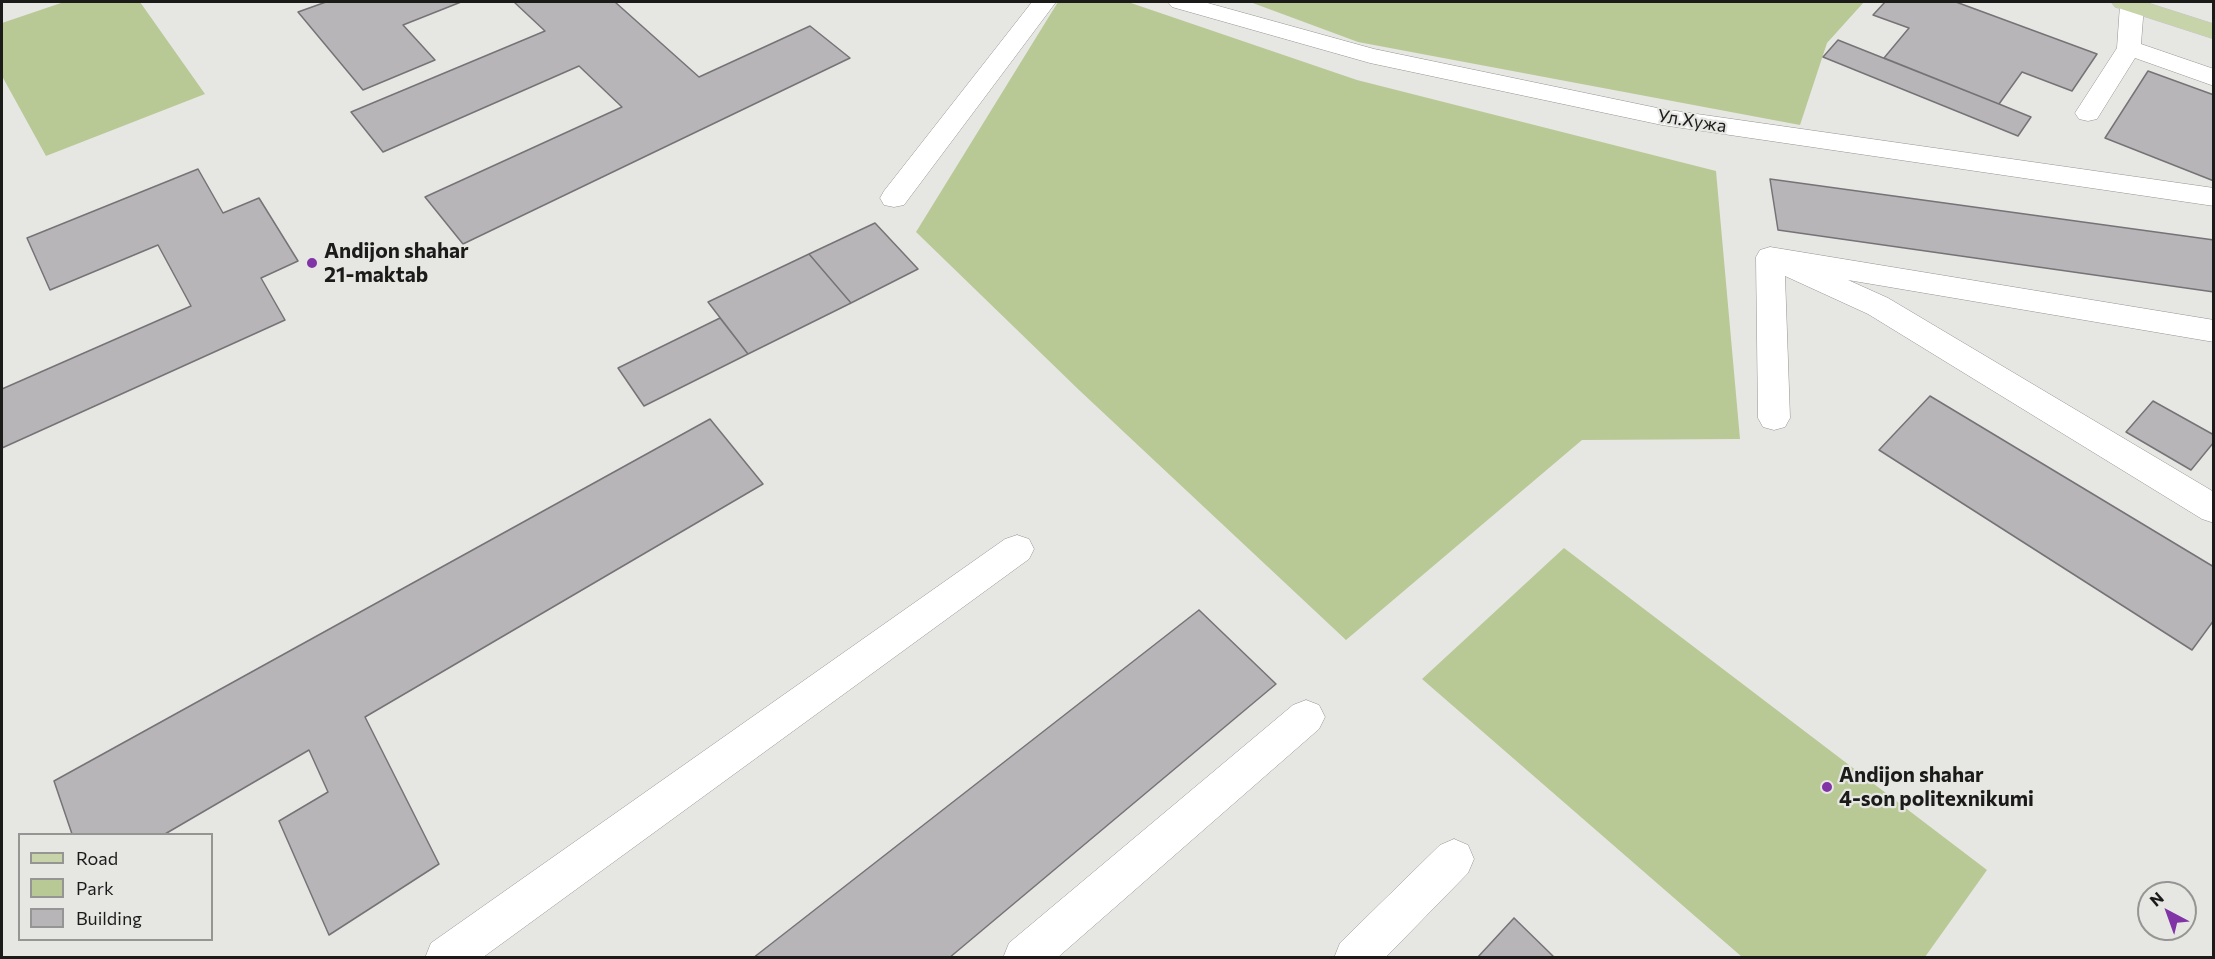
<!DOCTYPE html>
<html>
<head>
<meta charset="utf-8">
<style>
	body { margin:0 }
	#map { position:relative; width:2215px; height:959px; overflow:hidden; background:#e6e7e3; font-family:Commissioner,sans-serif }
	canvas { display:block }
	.frame { position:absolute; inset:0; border:3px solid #1b1b1a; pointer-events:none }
	.legend { position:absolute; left:18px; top:833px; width:195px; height:108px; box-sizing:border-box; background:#e6e7e3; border:2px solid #959593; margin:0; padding:8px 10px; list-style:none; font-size:18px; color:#1b1b1a }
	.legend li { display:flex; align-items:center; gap:12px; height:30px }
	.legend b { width:30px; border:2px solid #959593 }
	.north { position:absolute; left:2137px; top:881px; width:60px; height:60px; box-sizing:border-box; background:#e6e7e3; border:2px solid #959593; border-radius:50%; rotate:319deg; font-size:16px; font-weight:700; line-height:24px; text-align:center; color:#1b1b1a }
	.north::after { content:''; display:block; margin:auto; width:21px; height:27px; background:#8134a5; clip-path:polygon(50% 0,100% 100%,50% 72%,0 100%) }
</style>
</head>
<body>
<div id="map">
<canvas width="2215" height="959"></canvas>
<div class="frame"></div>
<ul class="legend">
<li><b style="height:8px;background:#c7d3a9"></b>Road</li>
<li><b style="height:16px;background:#b8c996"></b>Park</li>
<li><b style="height:16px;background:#b7b5b8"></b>Building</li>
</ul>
<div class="north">N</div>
</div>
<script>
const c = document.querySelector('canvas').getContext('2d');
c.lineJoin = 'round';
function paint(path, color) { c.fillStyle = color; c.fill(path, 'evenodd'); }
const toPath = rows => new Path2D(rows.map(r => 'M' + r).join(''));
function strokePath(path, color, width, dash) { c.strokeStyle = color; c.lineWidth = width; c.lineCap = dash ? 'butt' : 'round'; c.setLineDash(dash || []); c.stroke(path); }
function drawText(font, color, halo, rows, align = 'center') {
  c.font = font + ' Commissioner,sans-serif'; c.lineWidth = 4.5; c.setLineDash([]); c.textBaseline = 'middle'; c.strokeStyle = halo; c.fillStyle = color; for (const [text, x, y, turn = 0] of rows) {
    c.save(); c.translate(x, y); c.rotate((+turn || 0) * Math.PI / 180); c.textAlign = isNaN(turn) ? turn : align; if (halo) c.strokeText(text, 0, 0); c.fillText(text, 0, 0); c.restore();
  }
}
const green = toPath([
	[64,2,140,2,205,94,46,156,2,76,2,23],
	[1058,2,1128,2,1357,80,1716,171,1740,439,1582,440,1346,640,1079,390,916,232],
	[1250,2,1864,2,1827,43,1800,125,1358,42],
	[1564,548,1987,870,1925,957,1742,957,1422,679]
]);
const building = toPath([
	[326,2,461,2,403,25,435,60,363,90,298,12,326,2],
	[514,2,615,2,699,77,810,26,850,58,463,244,425,197,622,107,579,66,383,152,351,112,545,31,514,2],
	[1885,2,1956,2,2097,54,2072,91,2022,72,1999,104,1884,58,1909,28,1873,15,1885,2],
	[1838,40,1999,104,2031,117,2018,136,1823,57,1838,40],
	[2148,71,2214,95,2214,181,2105,138,2148,71],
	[198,169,223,213,259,198,298,261,261,278,285,320,2,448,2,389,191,306,158,245,50,290,27,238,198,169],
	[1770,179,2214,240,2214,292,1778,230,1770,179],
	[875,223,918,269,851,303,809,254,875,223],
	[809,254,851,303,748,354,708,302,809,254],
	[720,318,748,354,644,406,618,368,720,318],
	[1930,396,2214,567,2214,620,2192,650,1879,450,1930,396],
	[2153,401,2214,435,2214,442,2191,470,2126,432,2153,401],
	[710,419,763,484,365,717,439,864,329,935,279,821,328,792,309,750,165,834,72,834,54,781,710,419],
	[1199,610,1276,684,949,958,753,958,1199,610],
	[1514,918,1555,958,1477,958,1514,918]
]);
const minor = toPath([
	[1032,2,1056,2,904,205,894,207,884,205,880,198,884,191,1032,2],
	[1168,2,1204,2,1374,49,1662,109,2214,188,2214,206,1662,125,1370,63,1172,7,1168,2],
	[2123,2,2141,2,2144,5,2141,44,2214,69,2214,86,2135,58,2097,119,2088,121,2079,119,2075,113,2117,48,2120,5,2123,2],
	[1770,247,2214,320,2214,342,1848,280,1888,298,2214,492,2214,523,2202,519,1868,314,1785,276,1790,418,1785,427,1774,430,1763,427,1758,418,1756,257,1760,250,1770,247],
	[1017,535,1029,539,1034,549,1029,559,482,958,425,958,431,943,1005,539,1017,535],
	[1306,700,1319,705,1325,717,1319,729,1057,958,1003,958,1009,943,1293,705,1306,700],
	[1454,839,1468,845,1474,859,1468,873,1385,958,1334,958,1340,943,1440,845,1454,839]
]);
const major = toPath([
	[2111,2,2145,2,2214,24,2214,39,2115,7,2111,2]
]);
const markers = [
	[312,263,6,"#8134a5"],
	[1827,787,6,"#8134a5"]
];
const farStreetnames = [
	["Ул.Хужа",1692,121,9]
];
const poiNames = [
	["Andijon shahar",324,251],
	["21-maktab",324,275],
	["Andijon shahar",1839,775],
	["4-son politexnikumi",1839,799]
];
paint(green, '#b8c996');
paint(building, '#b7b5b8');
strokePath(building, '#757376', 1.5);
strokePath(minor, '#949592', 1);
strokePath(major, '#c4c4c3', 1);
paint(minor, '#fff');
paint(major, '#c7d3a9');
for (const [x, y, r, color] of markers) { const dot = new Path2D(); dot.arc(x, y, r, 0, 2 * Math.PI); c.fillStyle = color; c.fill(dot); strokePath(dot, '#e6e7e3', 2); }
drawText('18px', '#1b1b1a', '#e6e7e3', farStreetnames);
drawText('bold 21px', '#1b1b1a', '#e6e7e3', poiNames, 'left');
</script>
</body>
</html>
